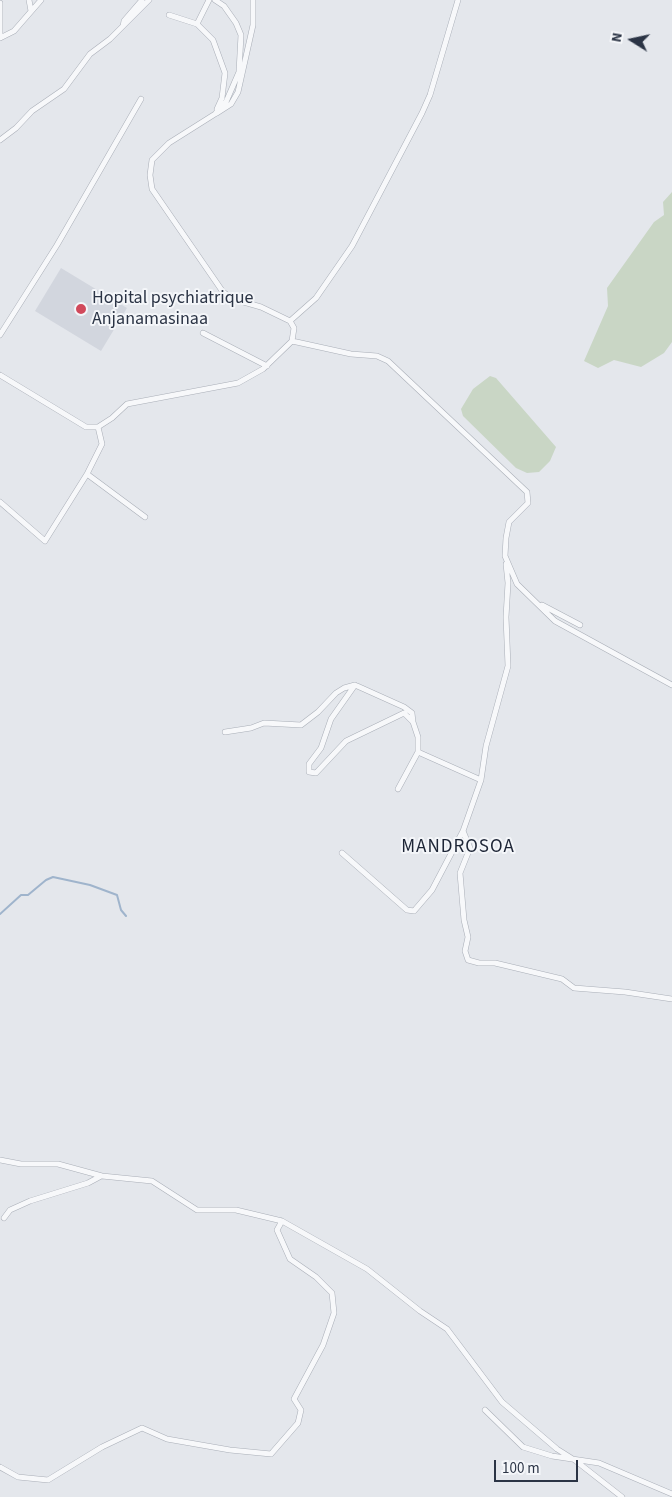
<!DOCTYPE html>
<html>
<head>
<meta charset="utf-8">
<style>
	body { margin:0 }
	#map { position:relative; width:672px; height:1497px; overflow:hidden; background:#e4e7ec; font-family:"Source Sans 3",sans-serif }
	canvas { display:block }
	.north { position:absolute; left:607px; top:15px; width:50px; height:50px; -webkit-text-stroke:4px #f4f6f9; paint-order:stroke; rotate:280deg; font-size:14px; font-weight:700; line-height:20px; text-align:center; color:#2b3445 }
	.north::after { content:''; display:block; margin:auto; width:18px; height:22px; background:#2b3445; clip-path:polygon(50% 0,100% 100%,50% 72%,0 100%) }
	.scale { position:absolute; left:494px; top:1460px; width:84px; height:22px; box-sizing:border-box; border:2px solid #2b3445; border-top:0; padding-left:6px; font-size:15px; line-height:18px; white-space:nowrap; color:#2b3445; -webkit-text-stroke:4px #f4f6f9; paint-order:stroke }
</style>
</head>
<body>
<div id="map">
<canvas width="672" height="1497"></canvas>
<div class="north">N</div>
<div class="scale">100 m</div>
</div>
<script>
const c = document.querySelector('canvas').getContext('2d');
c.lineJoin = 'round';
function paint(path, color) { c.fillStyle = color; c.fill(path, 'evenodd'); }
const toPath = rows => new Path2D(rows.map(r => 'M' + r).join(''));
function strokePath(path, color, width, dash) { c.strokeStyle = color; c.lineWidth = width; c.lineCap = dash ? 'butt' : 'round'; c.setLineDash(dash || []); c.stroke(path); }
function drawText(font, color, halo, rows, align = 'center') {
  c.font = font + ' "Source Sans 3",sans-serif'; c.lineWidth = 4; c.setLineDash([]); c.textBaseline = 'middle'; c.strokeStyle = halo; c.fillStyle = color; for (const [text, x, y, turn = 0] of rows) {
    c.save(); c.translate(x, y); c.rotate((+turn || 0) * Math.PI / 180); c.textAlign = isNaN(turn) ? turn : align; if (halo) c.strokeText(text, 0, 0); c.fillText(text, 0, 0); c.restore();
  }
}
const built = toPath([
	[61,268,127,308,101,351,35,311]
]);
const green = toPath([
	[672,192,672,342,664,353,641,367,614,360,598,368,584,361,608,306,607,288,654,222,664,215,663,202],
	[490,376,496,378,556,447,550,461,539,472,527,473,516,468,463,416,461,409,473,389]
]);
const stream = toPath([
	[0,914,21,895,28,895,46,880,53,877,90,885,117,895,121,910,126,916]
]);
const street = toPath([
	[29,0,31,11],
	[215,0,224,6,236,23,241,35,239,72,226,102,215,114,169,143,152,160,150,175,152,189,223,292,233,299,261,307,290,321],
	[0,3,0,36],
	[169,15,197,24,213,40,225,73,222,98,217,109],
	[197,24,209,0],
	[123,26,124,21,142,0],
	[0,38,14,31,41,0],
	[217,113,231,104,238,92,253,25,253,0],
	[0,140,16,128,32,111,64,89,90,54,110,39,149,0],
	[203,333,267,366],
	[0,335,57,245,141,99],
	[292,341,294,328,290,321,316,298,352,246,422,113,430,95,458,0],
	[0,375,86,427,98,427,112,418,127,404,238,383,263,369,292,341,351,354,377,356,388,361,527,492,528,503,509,522,506,538,505,556,517,584,555,621,672,685],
	[87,474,145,517],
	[0,502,45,541,87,474,102,444,98,427],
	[542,605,580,625],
	[355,685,404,707,412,713,413,722],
	[225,732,251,728,264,723,301,725,318,712,336,693,344,688,355,685,331,719,321,748,309,764,309,772,316,773,346,741,404,713,413,722,418,737,418,752,481,780],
	[398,789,418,752],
	[463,831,470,848,460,873,464,920,468,937,465,951,468,960,479,963,495,963,562,979,574,988,625,992,672,999],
	[342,853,407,910,414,911,432,890,463,831,481,780,486,746,508,666,506,617,508,583,506,564],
	[0,1160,21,1164,58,1164,102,1176,152,1181,197,1210,236,1210,282,1221],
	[4,1218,10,1210,30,1201,88,1183,101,1176],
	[485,1410,523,1447,552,1456,599,1463,672,1494],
	[0,1467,18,1477,48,1480,102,1447,142,1428,167,1439,230,1450,271,1454,298,1423,301,1410,294,1399,323,1345,334,1313,332,1293,316,1277,290,1259,277,1230,282,1221,367,1269,420,1311,447,1329,502,1402,557,1449,576,1461,622,1497]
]);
const markers = [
	[81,309,6,"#d1495b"]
];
const poiNames = [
	["Hopital psychiatrique",92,299],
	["Anjanamasinaa",92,320]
];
const neighbourhoodNames = [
	["MANDROSOA",458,848]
];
paint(built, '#d2d6de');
paint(green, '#c9d6c5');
strokePath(stream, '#9fb4cc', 2);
strokePath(street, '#a9aeb7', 6);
strokePath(street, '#f7f8fa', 5);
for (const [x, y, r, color] of markers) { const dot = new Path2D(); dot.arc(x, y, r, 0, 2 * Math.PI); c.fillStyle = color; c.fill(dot); strokePath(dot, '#f4f6f9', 2); }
drawText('18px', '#2b3445', '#f4f6f9', poiNames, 'left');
c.letterSpacing = '1px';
drawText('19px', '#1d2536', '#f4f6f9', neighbourhoodNames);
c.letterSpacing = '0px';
</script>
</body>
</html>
